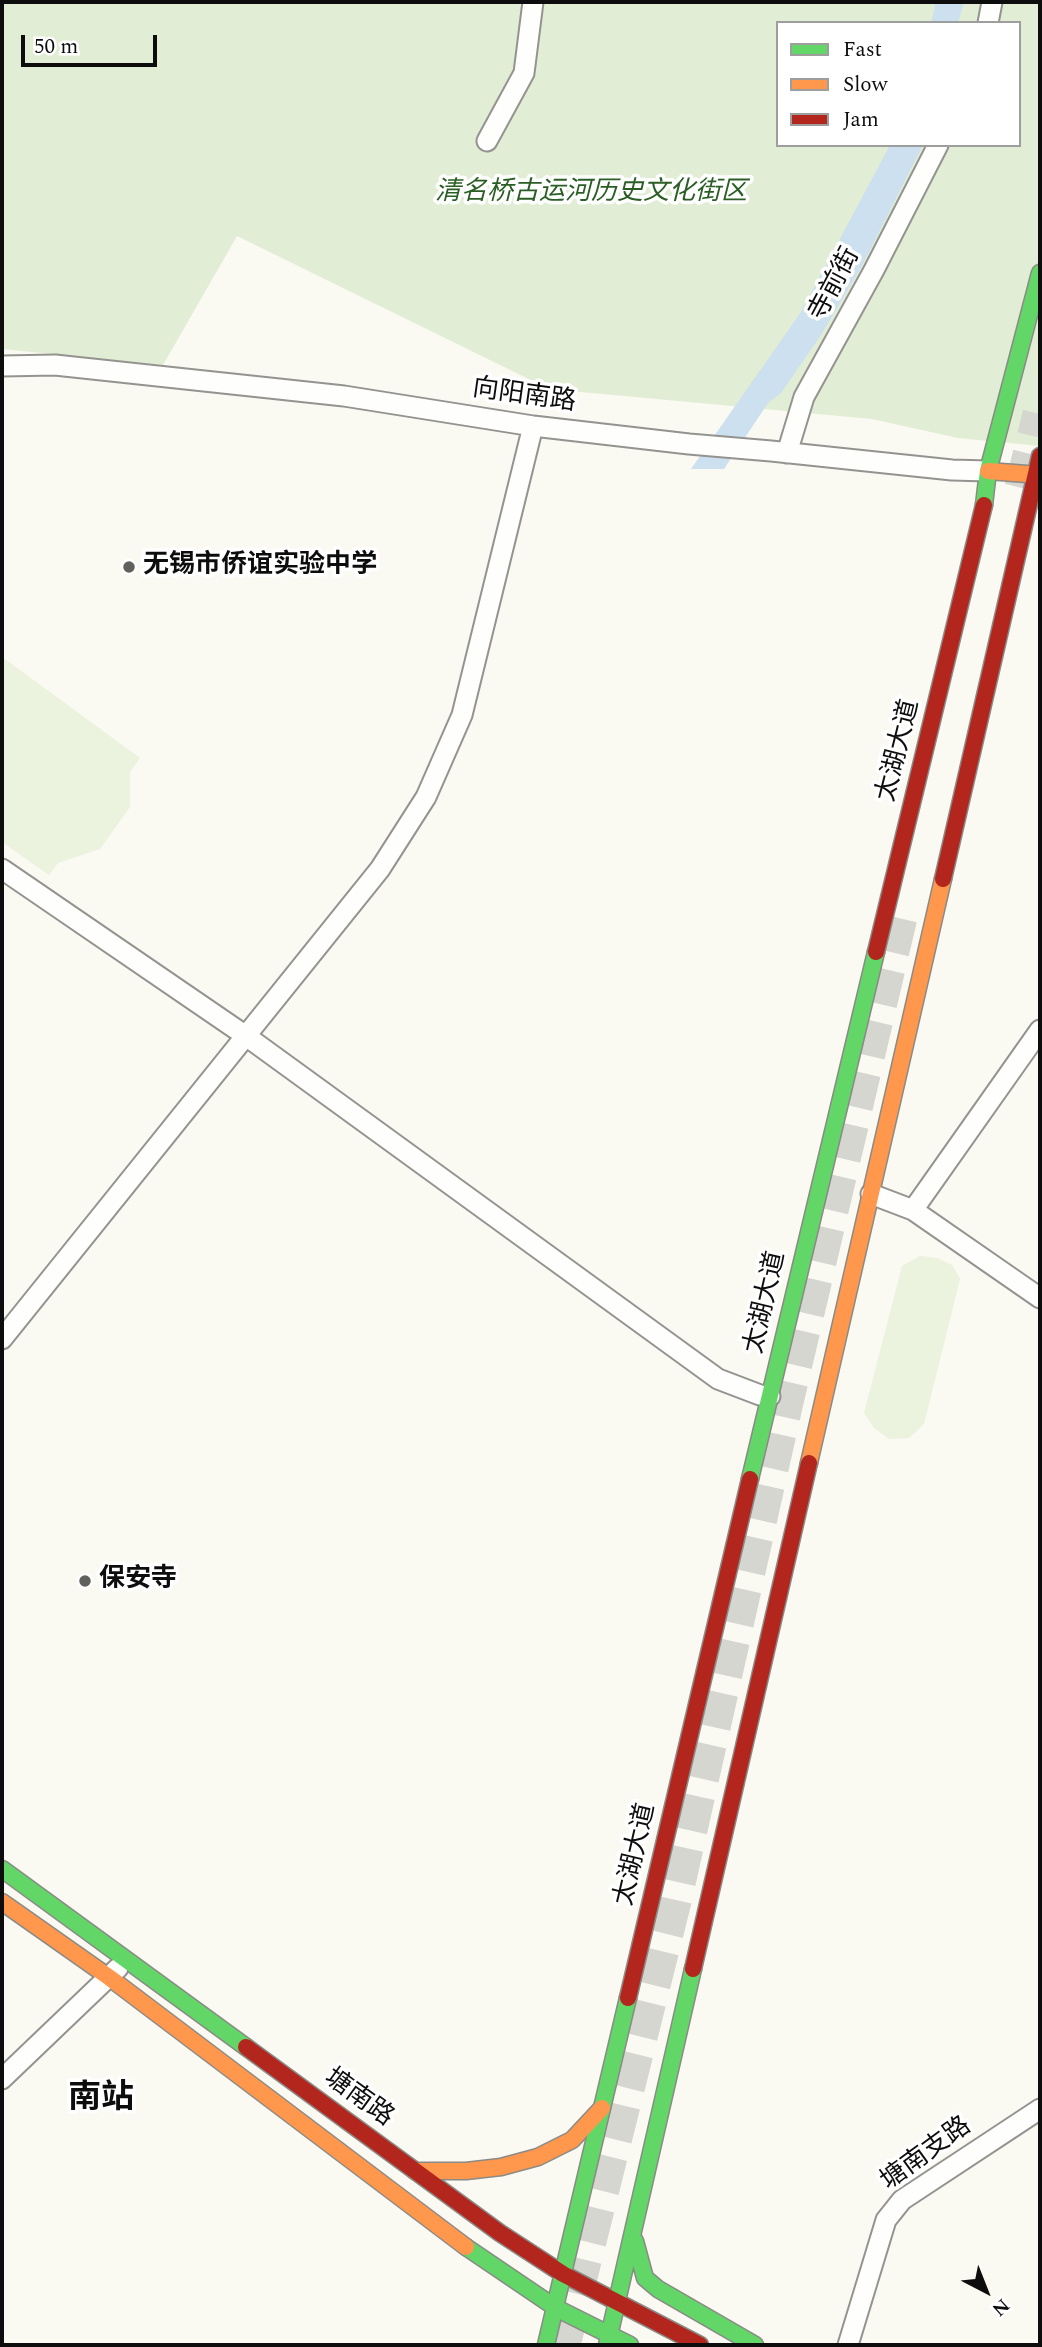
<!DOCTYPE html>
<html>
<head>
<meta charset="utf-8">
<style>
	body { margin:0 }
	#map { position:relative; width:1042px; height:2347px; overflow:hidden; background:#faf9f2; font-family:Spectral,serif }
	canvas { display:block }
	.frame { position:absolute; inset:0; border:4px solid #0d0d0d; pointer-events:none }
	.legend { position:absolute; left:776px; top:21px; width:245px; height:126px; box-sizing:border-box; background:#fff; border:2px solid #9e9e9e; margin:0; padding:9px 12px; list-style:none; font-size:21px; color:#0d0d0d }
	.legend li { display:flex; align-items:center; gap:14px; height:35px }
	.legend b { width:35px; border:2px solid #9e9e9e }
	.north { position:absolute; left:951px; top:2256px; width:70px; height:70px; -webkit-text-stroke:5px #fff; paint-order:stroke; rotate:138deg; font-size:19px; font-weight:700; line-height:28px; text-align:center; color:#0d0d0d }
	.north::after { content:''; display:block; margin:auto; width:24px; height:32px; background:#0d0d0d; clip-path:polygon(50% 0,100% 100%,50% 72%,0 100%) }
	.scale { position:absolute; left:21px; top:35px; width:136px; height:32px; box-sizing:border-box; border:4px solid #0d0d0d; border-top:0; padding-left:9px; font-size:21px; line-height:24px; white-space:nowrap; color:#0d0d0d; -webkit-text-stroke:5px #fff; paint-order:stroke }
</style>
</head>
<body>
<div id="map">
<canvas width="1042" height="2347"></canvas>
<div class="frame"></div>
<ul class="legend">
<li><b style="height:9px;background:#63d668"></b>Fast</li>
<li><b style="height:9px;background:#ff974d"></b>Slow</li>
<li><b style="height:9px;background:#b3261e"></b>Jam</li>
</ul>
<div class="north">N</div>
<div class="scale">50 m</div>
</div>
<script>
const c = document.querySelector('canvas').getContext('2d');
c.lineJoin = 'round';
function paint(path, color) { c.fillStyle = color; c.fill(path, 'evenodd'); }
const toPath = rows => new Path2D(rows.map(r => 'M' + r).join(''));
function strokePath(path, color, width, dash) { c.strokeStyle = color; c.lineWidth = width; c.lineCap = dash ? 'butt' : 'round'; c.setLineDash(dash || []); c.stroke(path); }
function drawText(font, color, halo, rows, align = 'center') {
  c.font = font + ' Spectral,"Noto Sans SC",serif'; c.lineWidth = 7; c.setLineDash([]); c.textBaseline = 'middle'; c.strokeStyle = halo; c.fillStyle = color; for (const [text, x, y, turn = 0] of rows) {
    c.save(); c.translate(x, y); c.rotate((+turn || 0) * Math.PI / 180); c.textAlign = isNaN(turn) ? turn : align; if (halo) c.strokeText(text, 0, 0); c.fillText(text, 0, 0); c.restore();
  }
}
const green = toPath([
	[2,2,1040,2,1040,446,958,438,872,419,549,389,237,236,163,365,2,349],
	[778,23,1019,23,1019,145,778,145]
]);
const pitch = toPath([
	[2,657,140,758,130,772,130,807,100,849,58,863,49,875,2,842],
	[920,1256,937,1258,952,1265,960,1279,924,1424,909,1438,889,1439,874,1428,864,1413,902,1266]
]);
const water = toPath([
	[936,2,964,2,958,23,931,23],
	[890,145,923,145,863,264,821,335,781,393,768,403,724,469,691,469,801,312]
]);
const highwayTunnel = toPath([
	[1022,488,1040,414],
	[563,2345,674,1901,786,1402,900,917]
]);
const street = toPath([
	[988,23,992,2],
	[487,141,524,73,533,2],
	[2,366,55,365,344,396,533,426,689,444,771,451,952,470,988,471],
	[787,453,804,397,874,270,938,145],
	[2,869,246,1036,718,1379,760,1395,770,1396],
	[871,1194,913,1210,1040,1298],
	[913,1210,1040,1030],
	[2,1339,380,869,426,797,462,715,533,426],
	[2,2079,118,1968],
	[848,2345,886,2220,902,2200,1040,2109]
]);
const fast = toPath([
	[984,505,988,471,1040,273],
	[750,1479,876,952],
	[2,1869,246,2047],
	[635,2241,645,2278,658,2289,755,2345],
	[466,2247,556,2308,630,2345],
	[546,2345,628,1998],
	[607,2345,693,1969]
]);
const slow = toPath([
	[988,471,1040,475],
	[809,1463,943,879],
	[2,1902,110,1978,466,2247],
	[415,2171,466,2171,501,2167,538,2157,572,2140,602,2108]
]);
const jam = toPath([
	[943,879,1040,456],
	[876,952,984,505],
	[693,1969,809,1463],
	[628,1998,750,1479],
	[246,2047,500,2233,563,2274,700,2345]
]);
const markers = [
	[129,567,7,"#60605d"],
	[85,1581,7,"#60605d"]
];
const parkNames = [
	["清名桥古运河历史文化街区",591,194]
];
const streetNames = [
	["寺前街",836,285,-62],
	["向阳南路",524,397,8],
	["太湖大道",900,751,-76],
	["太湖大道",767,1303,-77],
	["太湖大道",637,1855,-77],
	["塘南路",358,2099,36],
	["塘南支路",927,2155,-36]
];
const poiNames = [
	["无锡市侨谊实验中学",143,567],
	["保安寺",99,1581]
];
const districtNames = [
	["南站",101,2101]
];
paint(green, '#e1edd4');
paint(pitch, '#ebf2de');
paint(water, '#cce0f0');
strokePath(highwayTunnel, '#d6d6d0', 35, [35, 18]);
strokePath(street, '#949390', 23);
strokePath(fast, '#8a8a87', 19);
strokePath(slow, '#8a8a87', 19);
strokePath(jam, '#8a8a87', 19);
strokePath(street, '#fefefd', 19);
strokePath(fast, '#63d668', 16);
strokePath(slow, '#ff974d', 16);
strokePath(jam, '#b3261e', 16);
for (const [x, y, r, color] of markers) { const dot = new Path2D(); dot.arc(x, y, r, 0, 2 * Math.PI); c.fillStyle = color; c.fill(dot); strokePath(dot, '#fff', 2.5); }
drawText('italic 26px', '#2a5e24', '#fff', parkNames);
drawText('26px', '#0d0d0d', '#fff', streetNames);
drawText('bold 26px', '#0d0d0d', '#fff', poiNames, 'left');
drawText('bold 33px', '#0d0d0d', '#fff', districtNames);
</script>
</body>
</html>
